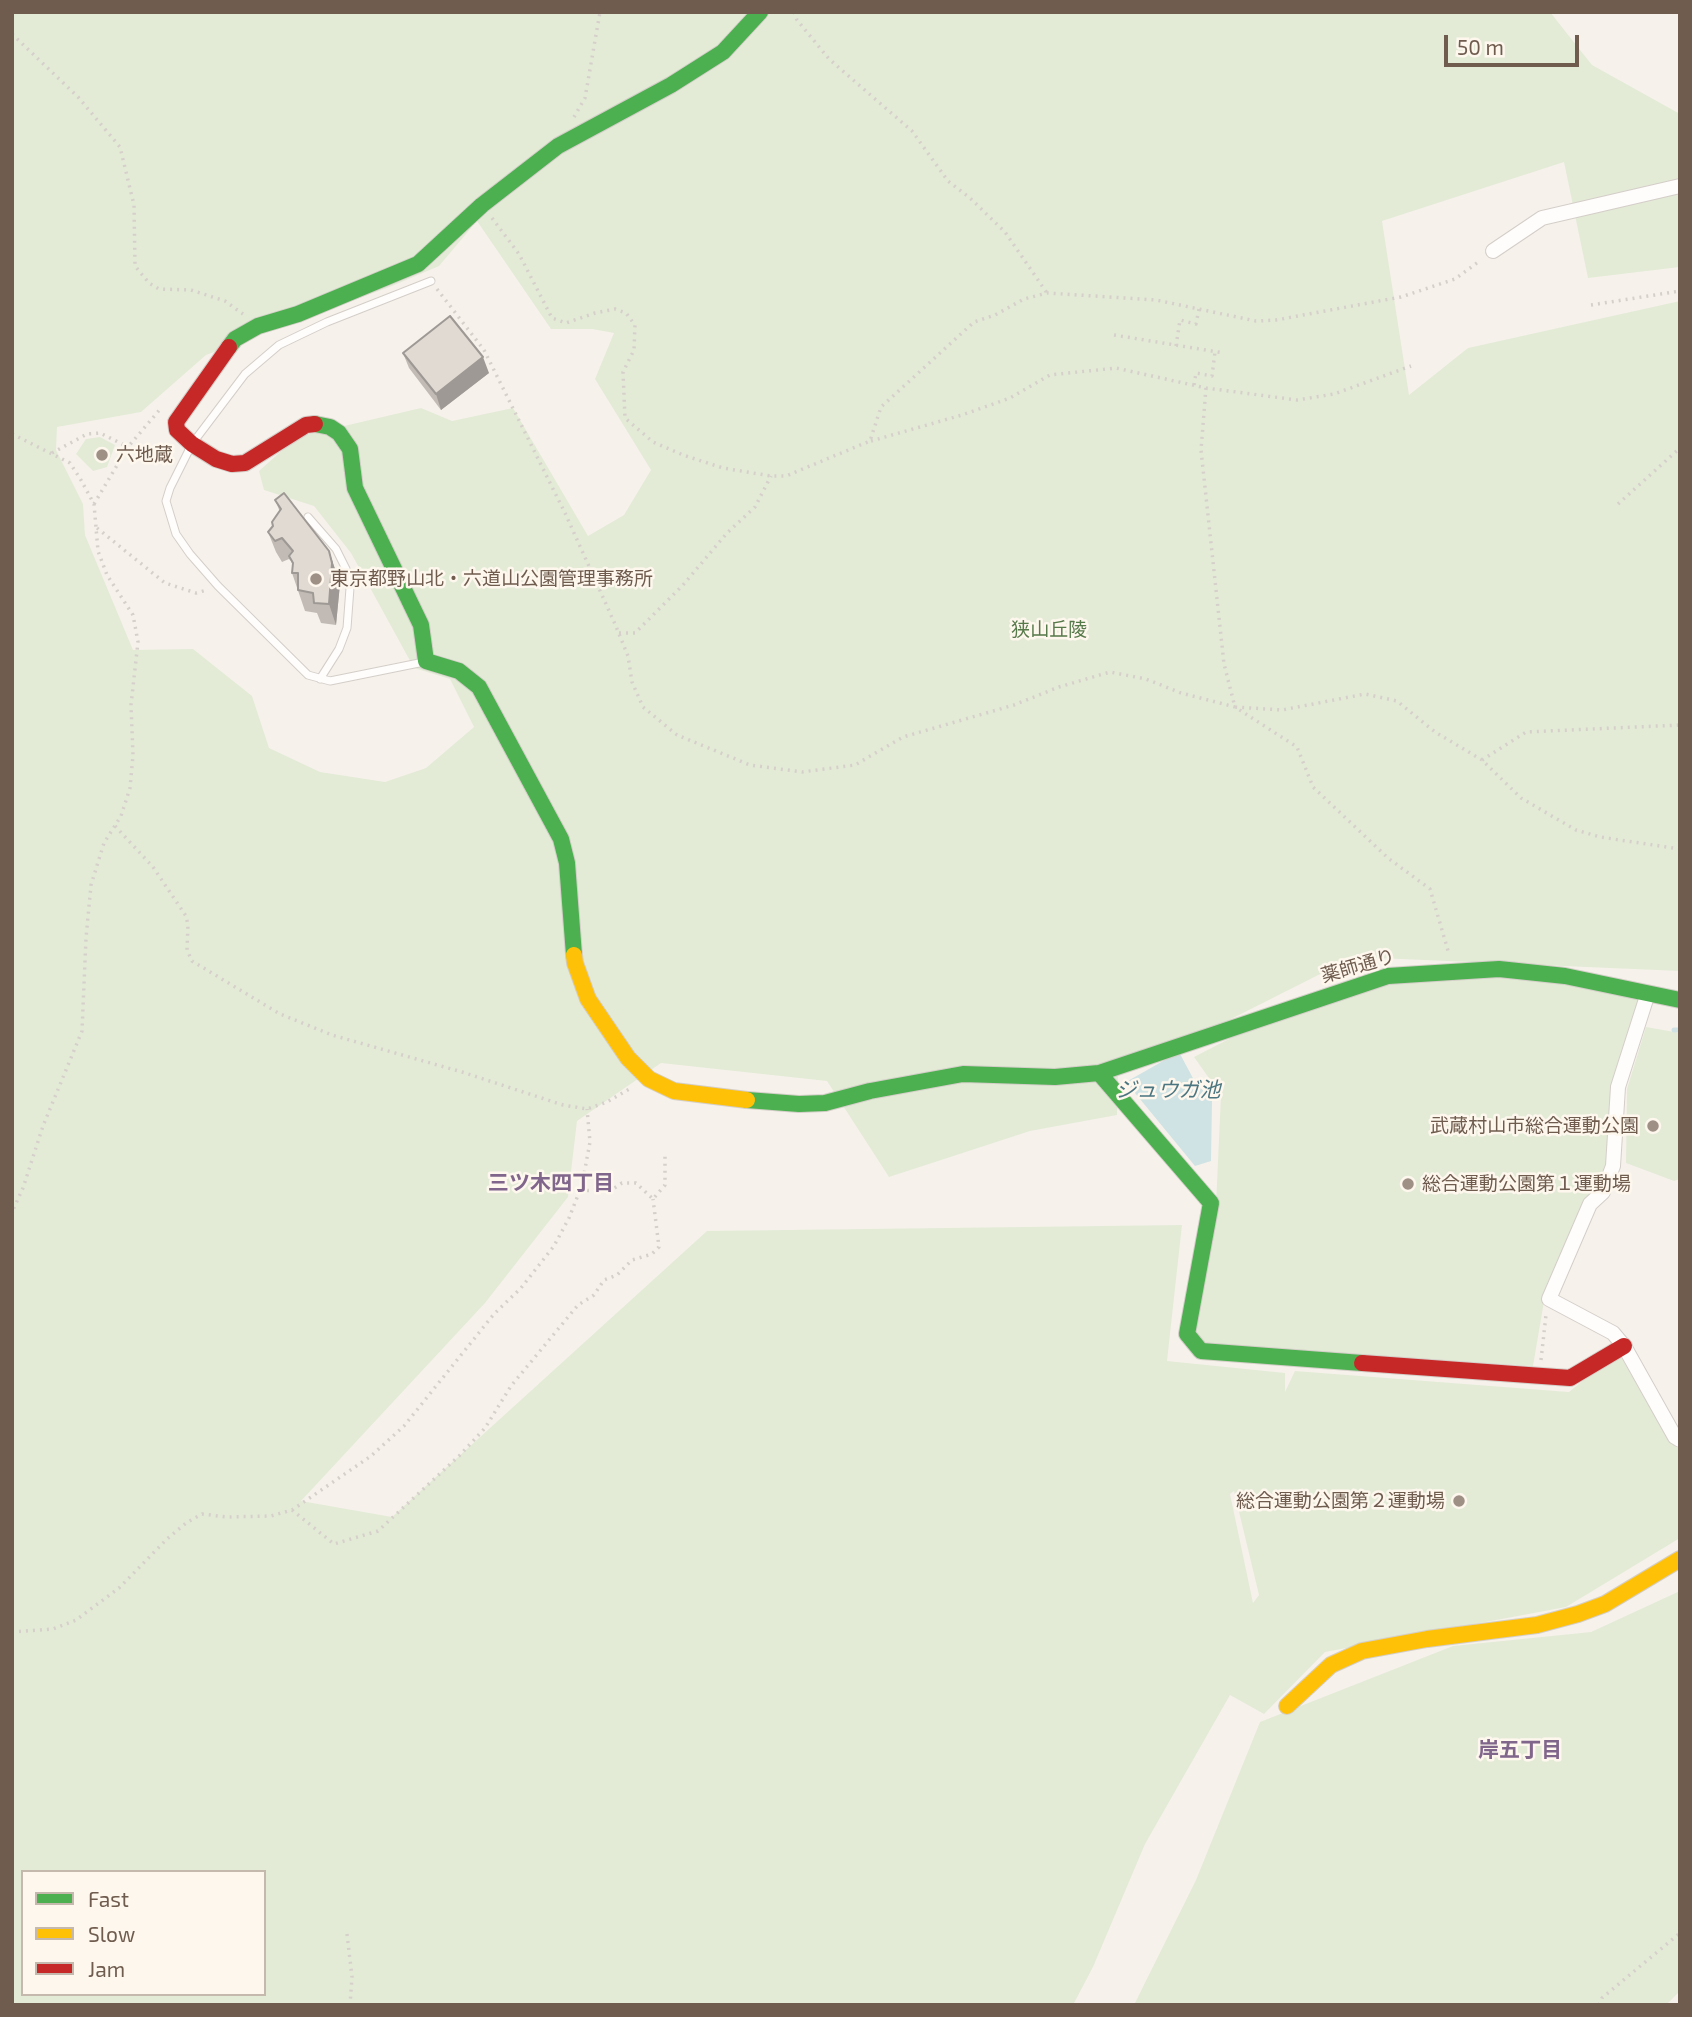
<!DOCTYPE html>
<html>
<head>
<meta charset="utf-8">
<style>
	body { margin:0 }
	#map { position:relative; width:1692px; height:2017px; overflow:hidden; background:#f6f2eb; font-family:"Exo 2",sans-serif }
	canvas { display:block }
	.frame { position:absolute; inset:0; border:14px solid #705c4f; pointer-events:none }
	.legend { position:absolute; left:21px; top:1870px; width:245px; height:126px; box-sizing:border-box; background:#fdf7ed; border:2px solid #c5b9ae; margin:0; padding:9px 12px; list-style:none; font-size:21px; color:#705c4f }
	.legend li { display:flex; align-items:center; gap:14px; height:35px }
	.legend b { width:35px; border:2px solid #c5b9ae }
	.scale { position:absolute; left:1444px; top:35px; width:135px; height:32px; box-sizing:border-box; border:4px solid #705c4f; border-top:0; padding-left:9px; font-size:21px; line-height:24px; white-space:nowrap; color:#705c4f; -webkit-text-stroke:5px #fdf7ed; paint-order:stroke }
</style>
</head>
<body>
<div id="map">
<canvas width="1692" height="2017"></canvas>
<div class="frame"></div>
<ul class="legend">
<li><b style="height:9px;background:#4caf50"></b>Fast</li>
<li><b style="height:9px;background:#ffc107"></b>Slow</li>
<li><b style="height:9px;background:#c62828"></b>Jam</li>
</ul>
<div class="scale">50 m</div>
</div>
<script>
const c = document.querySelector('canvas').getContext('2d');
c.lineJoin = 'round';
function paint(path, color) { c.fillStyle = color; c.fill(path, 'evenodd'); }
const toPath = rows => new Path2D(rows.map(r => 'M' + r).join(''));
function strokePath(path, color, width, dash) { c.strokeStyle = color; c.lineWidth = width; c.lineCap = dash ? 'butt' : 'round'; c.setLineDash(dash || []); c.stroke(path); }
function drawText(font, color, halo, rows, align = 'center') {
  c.font = font + ' "Exo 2","Noto Sans JP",sans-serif'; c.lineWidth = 5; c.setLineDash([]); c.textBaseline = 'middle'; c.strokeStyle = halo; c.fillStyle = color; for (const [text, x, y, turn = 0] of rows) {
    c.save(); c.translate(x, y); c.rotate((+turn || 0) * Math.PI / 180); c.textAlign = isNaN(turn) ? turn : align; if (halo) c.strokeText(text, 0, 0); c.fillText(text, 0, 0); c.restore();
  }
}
const green = toPath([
	[12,12,1550,12,1592,65,1680,114,1680,267,1588,278,1564,162,1382,221,1409,395,1468,348,1680,301,1680,971,1354,957,1118,1076,1117,1115,1030,1131,889,1177,827,1081,661,1063,577,1121,568,1197,485,1303,301,1501,392,1517,707,1231,1182,1225,1167,1361,1285,1373,1285,1392,1295,1371,1569,1392,1618,1352,1670,1442,1680,1450,1680,1538,1566,1607,1325,1652,1264,1714,1230,1695,1145,1844,1093,1967,1073,2005,12,2005],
	[477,221,551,329,592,329,614,333,595,379,651,470,624,515,588,536,513,408,452,421,421,408,297,437,259,471,264,490,314,506,351,553,414,668,450,679,474,727,426,768,385,782,320,772,269,748,252,696,193,649,133,650,85,535,83,504,56,450,57,427,141,412,206,355,392,286,439,266],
	[1234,1491,1259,1595,1253,1603,1230,1494],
	[23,1872,264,1872,264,1994,23,1994],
	[100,437,115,445,107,467,93,471,76,454,86,439],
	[1488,969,1647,985,1613,1084,1609,1164,1547,1284,1533,1366,1204,1345,1193,1332,1216,1205,1221,1095,1194,1057,1281,1012,1385,985],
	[1646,1027,1680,1033,1680,1179,1674,1181,1626,1163,1627,1089],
	[1680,1591,1680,1991,1666,2005,1134,2005,1196,1880,1260,1722,1453,1646,1591,1632]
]);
const water = toPath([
	[1179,1052,1195,1082,1212,1100,1211,1161,1195,1166,1126,1082]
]);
const stream = toPath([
	[1674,1030,1680,1030]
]);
const path = toPath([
	[794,12,797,20,829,59,912,131,948,181,970,198,1005,232,1047,293],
	[12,34,78,97,120,147,134,205,135,266,149,283,159,289,191,290,225,301,243,314],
	[574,117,585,98,600,12],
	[492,218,519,254,552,318,566,323,595,313,615,309,626,313,635,325,634,350,623,372,625,418,653,442,683,455,723,468,771,476,786,476,870,441,881,407,974,322,995,315,1024,299,1047,293,1156,300,1256,321,1276,320,1401,297,1455,279,1481,260],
	[437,289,484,350,565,513,615,624,628,656,632,682,643,707,677,735,750,765,802,772,855,765,903,737,1014,705,1059,687,1110,672,1146,679,1181,693,1235,707,1297,747,1313,787,1388,858,1430,889,1449,954],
	[1591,305,1680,291],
	[1114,335,1224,353],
	[1176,346,1180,320,1196,324,1199,309],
	[1194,385,1196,373,1212,376,1215,352],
	[1206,388,1201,450,1224,664,1235,707,1282,710,1365,694,1397,701,1435,732,1482,760,1521,798,1576,830,1600,837,1680,849],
	[12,434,70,463,81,480,94,504,98,551,107,575,133,615,138,642,131,705,133,755,130,788,121,816,104,843,91,885,86,938,82,1031,43,1126,23,1188,12,1212],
	[871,441,962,415,1010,398,1050,375,1116,368,1206,388,1297,400,1334,394,1411,366],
	[52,453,87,434,100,433,128,447],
	[94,504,128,447,162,407],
	[1618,504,1680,448],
	[97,528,165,583,196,593,207,590],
	[619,633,635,633,683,585,727,533,755,507,771,476],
	[1482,760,1526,732,1680,725],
	[115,826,153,867,186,916,188,925,187,950,192,961,280,1014,332,1035,462,1072,563,1105,587,1109,607,1102,631,1088],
	[580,1191,613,1189,622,1183,636,1183,653,1199,665,1185,665,1153],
	[1541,1360,1546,1315],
	[292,1510,334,1544,378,1531,460,1455,485,1428,511,1386,578,1305,594,1295,604,1280,617,1275,632,1260,652,1254,659,1247,653,1199],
	[12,1632,53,1629,76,1620,119,1588,167,1539,186,1523,202,1514,226,1517,271,1516,292,1510,371,1456,404,1426,494,1314,521,1288,554,1246,569,1218,582,1185,590,1142,587,1109],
	[347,1934,352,1977,350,2005],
	[1599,2005,1602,1998,1680,1933]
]);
const lane = toPath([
	[308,517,336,549,346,569,350,588,347,628,339,649,320,679],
	[424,662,330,681,308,675,218,586,190,554,176,534,166,501,170,488,192,444,245,374,279,345,327,322,431,281]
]);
const street = toPath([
	[1493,251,1542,218,1680,186],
	[1648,993,1618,1087,1613,1166,1603,1192,1590,1204,1549,1299,1613,1333,1624,1346,1675,1437,1680,1440]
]);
const fast = toPath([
	[229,347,235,339,258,326,298,314,418,264,482,205,558,146,671,85,723,52,760,12],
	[315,424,330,427,339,433,350,449,355,488,421,625,426,661,459,671,479,687,561,839,567,863,574,955],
	[1099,1073,1211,1203,1187,1334,1201,1351,1362,1363],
	[747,1100,799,1104,825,1103,870,1091,963,1074,1055,1077,1099,1073,1388,976,1499,969,1565,976,1680,1000]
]);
const slow = toPath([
	[574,955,575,963,588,999,628,1058,649,1079,674,1091,747,1100],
	[1287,1706,1331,1665,1362,1651,1427,1639,1537,1625,1578,1614,1605,1604,1680,1559]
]);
const jam = toPath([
	[229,347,176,422,177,430,192,444,216,459,232,464,245,463,306,425,315,424],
	[1362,1363,1570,1378,1624,1346]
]);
const wall = toPath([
	[403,353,489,373,441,410,409,368],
	[275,500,329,551,340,584,336,625,321,623,317,613,305,611,292,573,293,566,291,561,289,559,282,562,276,552,268,532,273,526,280,512]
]);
const shadedWall = toPath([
	[483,357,489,373,441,410,436,394],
	[329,551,340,584,336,625,329,604]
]);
const building = toPath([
	[450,316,483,357,436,394,403,353,450,316],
	[284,493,329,551,332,563,329,604,314,603,313,593,298,590,298,573,292,573,293,563,289,556,293,551,282,538,275,541,268,532,273,526,272,522,281,509,275,500,284,493]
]);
const markers = [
	[102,455,7,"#9f9086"],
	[316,579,7,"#9f9086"],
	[1653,1126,7,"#9f9086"],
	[1408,1184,7,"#9f9086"],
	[1459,1501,7,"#9f9086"]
];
const poiNames = [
	["六地蔵",116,455],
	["東京都野山北・六道山公園管理事務所",330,579],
	["武蔵村山市総合運動公園",1639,1126,"right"],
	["総合運動公園第１運動場",1422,1184],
	["総合運動公園第２運動場",1445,1501,"right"]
];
const parkNames = [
	["狭山丘陵",1049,630]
];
const streetNames = [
	["薬師通り",1358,966,-16]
];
const waterNames = [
	["ジュウガ池",1168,1090]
];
const neighbourhoodNames = [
	["三ツ木四丁目",551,1183],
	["岸五丁目",1520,1750]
];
paint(green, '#e3ebd7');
paint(water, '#cfe2e4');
strokePath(stream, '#cfe2e4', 5);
strokePath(lane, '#d4cec8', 9);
strokePath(street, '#d4cec8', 16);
strokePath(fast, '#d4cec8', 18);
strokePath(slow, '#d4cec8', 18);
strokePath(jam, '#d4cec8', 18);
strokePath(path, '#d6d0cb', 3.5, [2, 5]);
strokePath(lane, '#fefdfc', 7);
strokePath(street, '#fefdfc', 14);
strokePath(fast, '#4caf50', 16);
strokePath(slow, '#ffc107', 16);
strokePath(jam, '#c62828', 16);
paint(wall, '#c2bbb5');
paint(shadedWall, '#9e9994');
paint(building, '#e1dad3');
strokePath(building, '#9e9994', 2);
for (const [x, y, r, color] of markers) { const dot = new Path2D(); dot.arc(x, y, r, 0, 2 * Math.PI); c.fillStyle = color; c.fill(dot); strokePath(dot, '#fdf7ed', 2.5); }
drawText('19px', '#705c4f', '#fdf7ed', poiNames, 'left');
drawText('19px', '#577a4b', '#fdf7ed', parkNames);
drawText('19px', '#705c4f', '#fdf7ed', streetNames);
drawText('italic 21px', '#4b7681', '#fdf7ed', waterNames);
drawText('bold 21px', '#81668c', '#fdf7ed', neighbourhoodNames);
</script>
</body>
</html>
